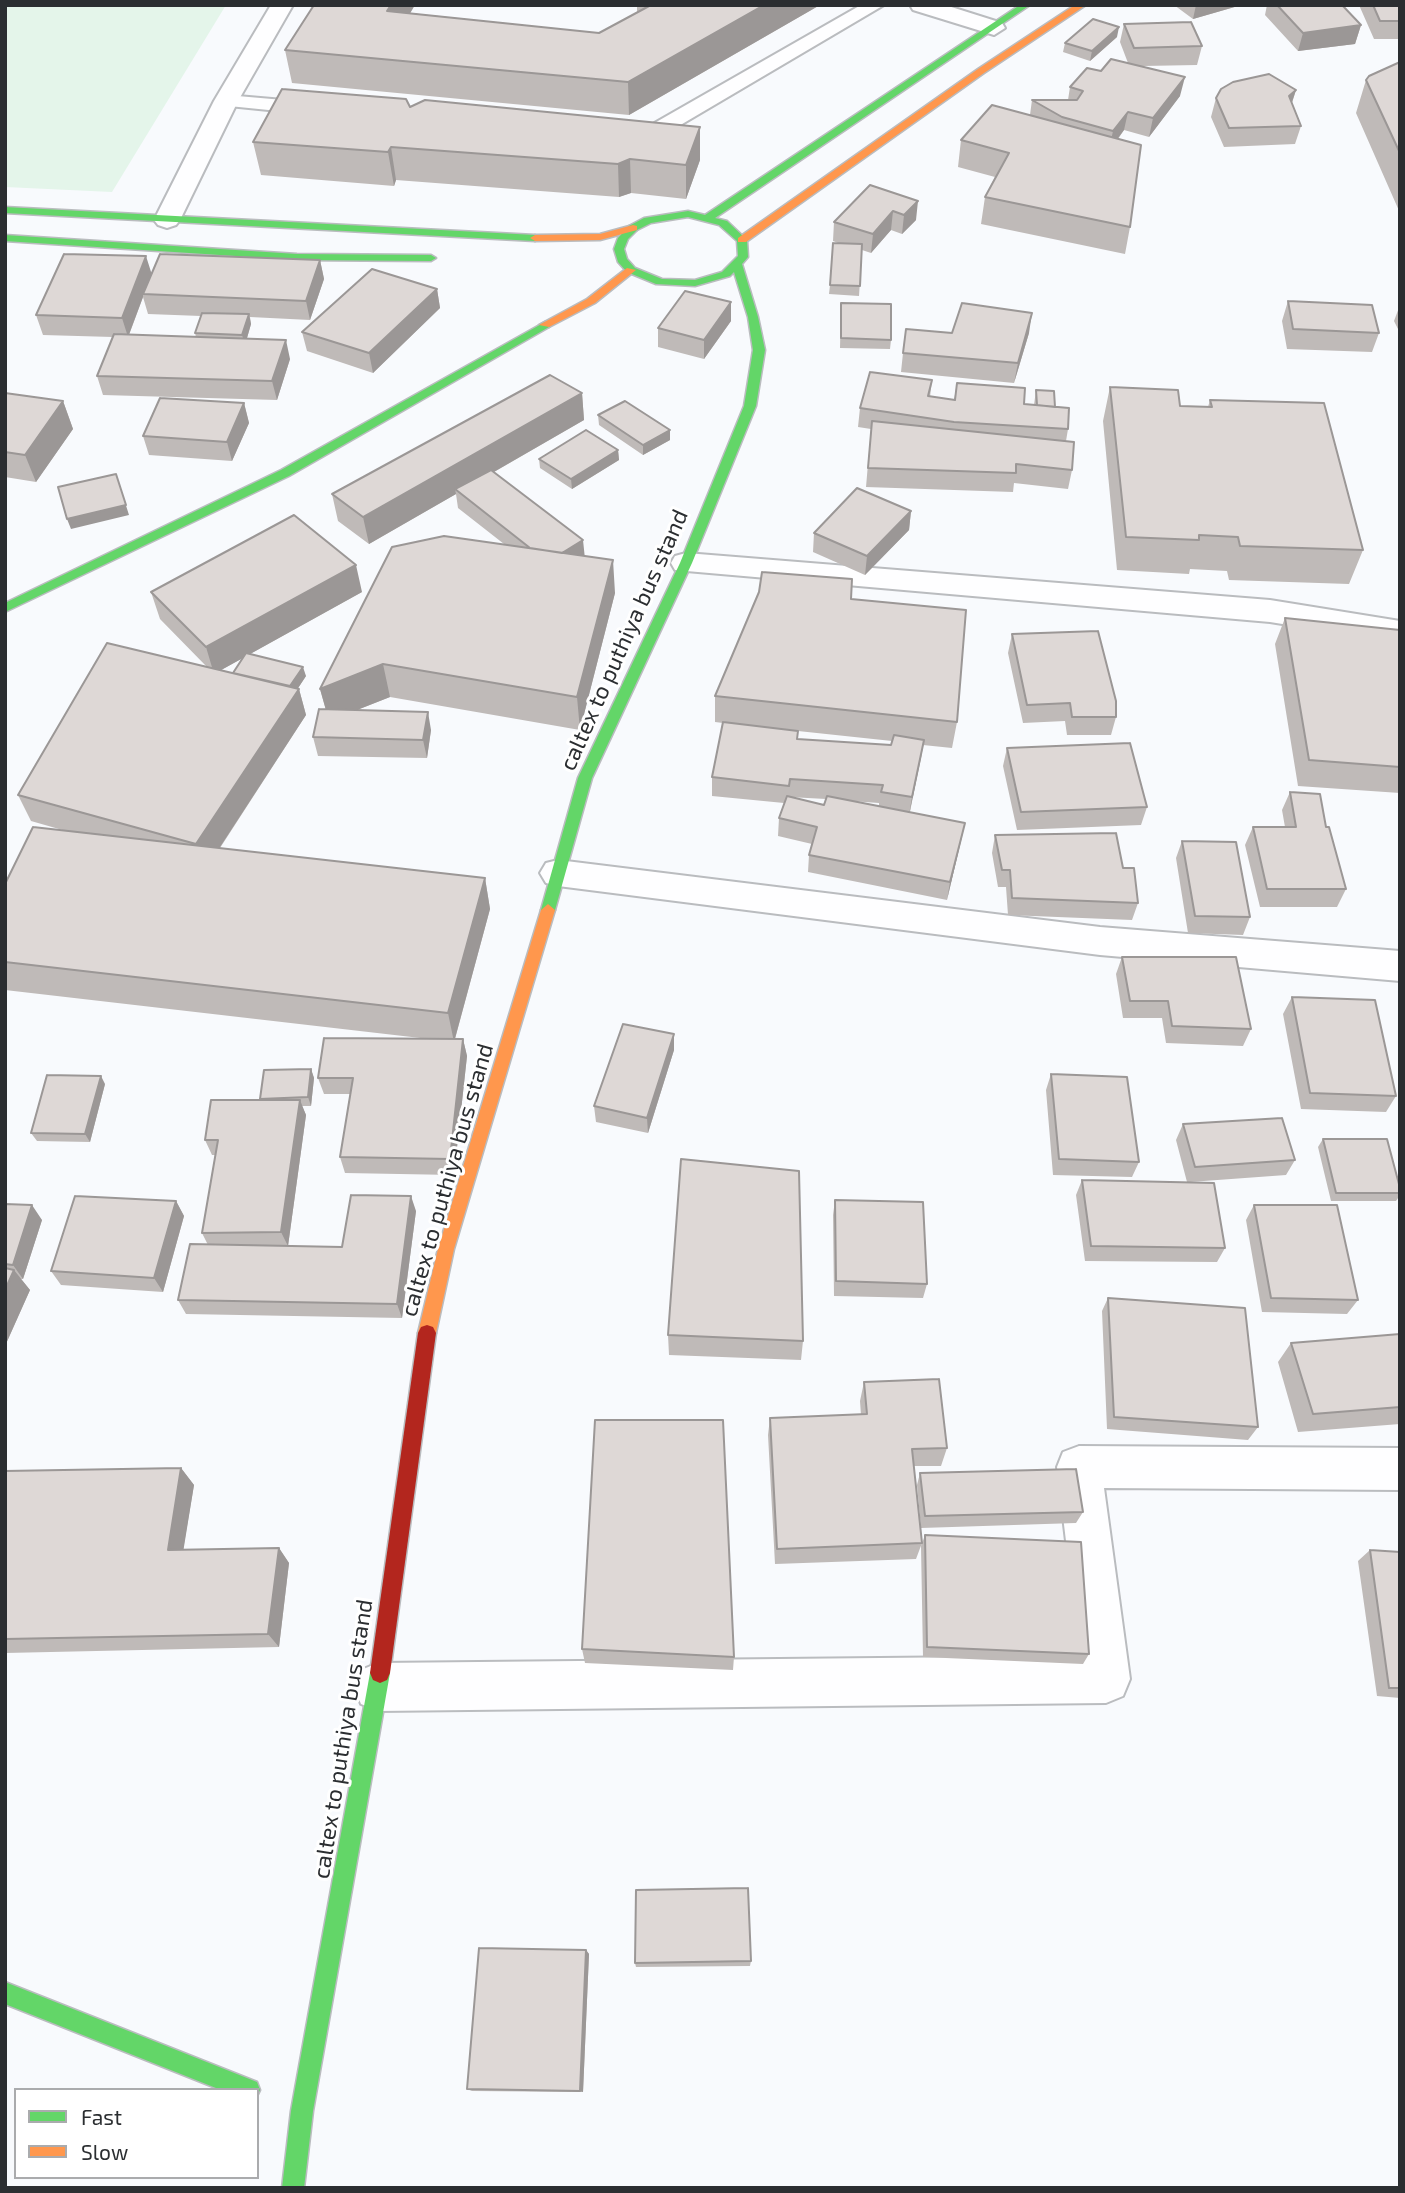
<!DOCTYPE html>
<html>
<head>
<meta charset="utf-8">
<style>
	body { margin:0 }
	#map { position:relative; width:1405px; height:2193px; overflow:hidden; background:#f8fafd; font-family:"Exo 2",sans-serif }
	canvas { display:block }
	.frame { position:absolute; inset:0; border:7px solid #2b2e31; pointer-events:none }
	.legend { position:absolute; left:14px; top:2088px; width:245px; height:91px; box-sizing:border-box; background:#fff; border:2px solid #aaabad; margin:0; padding:9px 12px; list-style:none; font-size:21px; color:#2b2e31 }
	.legend li { display:flex; align-items:center; gap:14px; height:35px }
	.legend b { width:35px; border:2px solid #aaabad }
</style>
</head>
<body>
<div id="map">
<canvas width="1405" height="2193"></canvas>
<div class="frame"></div>
<ul class="legend">
<li><b style="height:9px;background:#63d668"></b>Fast</li>
<li><b style="height:9px;background:#ff974d"></b>Slow</li>
</ul>
</div>
<script>
const c = document.querySelector('canvas').getContext('2d');
c.lineJoin = 'round';
function paint(path, color) { c.fillStyle = color; c.fill(path, 'evenodd'); }
const toPath = rows => new Path2D(rows.map(r => 'M' + r).join(''));
function strokePath(path, color, width, dash) { c.strokeStyle = color; c.lineWidth = width; c.lineCap = dash ? 'butt' : 'round'; c.setLineDash(dash || []); c.stroke(path); }
function drawText(font, color, halo, rows, align = 'center') {
  c.font = font + ' "Exo 2",sans-serif'; c.lineWidth = 6; c.setLineDash([]); c.textBaseline = 'middle'; c.strokeStyle = halo; c.fillStyle = color; for (const [text, x, y, turn = 0] of rows) {
    c.save(); c.translate(x, y); c.rotate((+turn || 0) * Math.PI / 180); c.textAlign = isNaN(turn) ? turn : align; if (halo) c.strokeText(text, 0, 0); c.fillText(text, 0, 0); c.restore();
  }
}
const green = toPath([
	[5,5,226,5,112,192,5,187]
]);
const lane = toPath([
	[861,5,884,5,655,140,626,140,616,134,626,128,644,129,861,5],
	[226,95,318,103,328,109,318,115,219,105,216,101,219,97,226,95]
]);
const street = toPath([
	[271,5,293,5,238,101,180,220,176,225,167,228,158,225,154,220,214,101,271,5],
	[910,5,945,5,1002,23,1005,28,994,35,913,10,910,5],
	[686,553,1270,600,1400,621,1400,643,1270,622,675,570,671,563,675,556,686,553],
	[558,860,1100,927,1400,951,1400,981,1100,955,558,886,546,883,540,873,546,863,558,860],
	[1079,1446,1400,1448,1400,1490,1104,1488,1130,1679,1123,1696,1106,1703,378,1711,361,1704,354,1687,361,1670,378,1663,1080,1656,1057,1467,1063,1452,1079,1446]
]);
const fast = toPath([
	[1020,5,1030,5,715,218,727,221,747,240,748,257,742,264,758,317,765,350,756,406,692,563,592,778,555,910,553,914,543,914,541,910,578,778,680,563,744,406,753,350,748,317,734,272,730,276,695,286,656,284,627,272,618,262,614,249,618,238,629,226,644,218,688,211,705,215,1020,5],
	[688,217,719,225,737,241,738,256,722,272,695,280,662,279,635,268,627,259,624,249,628,239,637,230,651,223,688,217],
	[5,207,535,235,540,238,535,241,5,213,5,207],
	[5,235,297,254,431,255,436,258,431,261,297,260,5,241,5,235],
	[545,322,551,325,549,327,289,476,5,612,5,603,281,470,545,322],
	[380,1663,387,1666,390,1673,313,2111,304,2188,282,2188,291,2111,370,1673,373,1666,380,1663],
	[5,1982,257,2082,260,2090,257,2096,257,2090,221,2090,5,2004,5,1982]
]);
const slow = toPath([
	[1075,5,1086,5,984,73,746,242,738,242,738,238,978,69,1075,5],
	[633,225,637,226,637,230,600,240,535,241,530,238,535,235,600,234,633,225],
	[627,268,636,270,595,303,549,327,539,325,587,299,627,268],
	[548,904,555,910,454,1249,436,1333,433,1339,427,1341,421,1339,418,1333,438,1249,541,910,548,904]
]);
const jam = toPath([
	[427,1325,433,1327,436,1333,390,1673,387,1680,380,1683,373,1680,370,1673,418,1333,421,1327,427,1325]
]);
const wall = toPath([
	[637,5,820,5,629,115,292,83,285,50,410,13,599,33,637,13],
	[1174,5,1238,5,1238,6,1193,19],
	[1267,5,1342,5,1361,25,1355,44,1298,51,1265,15],
	[1359,5,1400,5,1400,39,1374,39],
	[1124,24,1202,46,1197,65,1143,66,1180,96,1149,137,1124,130,1118,139,1130,227,1125,254,981,224,985,197,995,177,958,167,961,140,1030,115,1032,100,1068,100,1070,87,1101,71,1128,63,1120,42],
	[1117,37,1090,61,1063,52,1065,43],
	[1400,62,1400,213,1356,113,1366,80],
	[1296,90,1292,103,1301,126,1295,144,1224,147,1211,117,1216,98],
	[410,107,700,160,686,199,631,193,619,197,396,180,394,186,261,175,253,142],
	[870,185,916,220,902,234,891,230,871,253,862,250,859,296,829,294,830,285,838,243,833,241,834,222],
	[320,260,324,279,310,320,250,317,251,324,247,338,290,359,277,400,103,395,97,376,113,337,43,335,36,315,151,274],
	[143,297,148,314,201,316,195,333,196,337,129,335],
	[437,289,440,308,373,373,307,351,302,332],
	[1288,301,1379,333,1372,352,1287,349,1282,321],
	[731,302,731,321,704,359,658,347,658,328],
	[841,303,891,340,890,349,840,348],
	[1400,305,1400,333,1394,321],
	[952,333,1029,333,1014,383,901,372,903,353],
	[932,380,930,397,954,400,957,383,1024,404,1034,405,1036,390,1055,407,1068,429,1066,441,1072,470,1068,489,1014,483,1013,492,866,487,871,429,858,427,860,408],
	[1110,387,1180,406,1208,407,1210,400,1363,550,1349,584,1229,580,1227,571,1190,569,1189,574,1117,570,1103,421],
	[5,393,63,401,73,429,36,482,5,477],
	[582,393,584,420,494,472,584,556,615,593,580,730,390,697,357,710,431,730,427,758,318,756,313,737,326,710,320,689,504,544,458,508,456,494,369,544,338,521,332,494],
	[244,403,249,423,232,461,149,455,143,436],
	[598,415,670,440,643,455,599,425],
	[618,450,619,460,572,489,540,468,539,459],
	[911,511,909,530,865,575,813,552,814,533],
	[151,592,362,592,250,654,306,676,298,688,299,689,306,715,220,848,485,878,490,909,455,1039,463,1039,467,1056,454,1175,345,1173,340,1157,350,1094,324,1094,318,1078,429,1039,5,990,5,884,66,831,31,821,18,795,207,667,160,619],
	[243,658,233,673,221,670],
	[851,599,957,722,952,748,923,745,910,812,965,823,947,900,808,872,809,855,812,844,778,836,779,818,784,803,712,796,712,777,723,723,715,722,715,696],
	[798,731,892,741,891,745,798,739],
	[789,797,826,799,824,805],
	[851,801,879,803,879,806],
	[1285,618,1400,630,1400,793,1298,786,1275,644],
	[1012,634,1116,717,1111,735,1067,735,1065,721,1023,723,1008,653],
	[1007,748,1147,807,1141,825,1017,830,1003,766],
	[1290,792,1346,889,1337,907,1260,907,1245,845,1253,827,1285,827,1282,810],
	[995,835,1123,868,1138,903,1132,920,1008,915,1006,887,998,887,992,853],
	[1182,841,1250,917,1243,935,1188,933,1176,858],
	[1122,957,1251,1029,1243,1046,1166,1043,1162,1018,1123,1018,1116,974],
	[1292,997,1396,1096,1386,1112,1301,1109,1283,1014],
	[674,1034,674,1050,648,1133,596,1122,594,1106],
	[311,1069,314,1078,311,1106,302,1106,306,1115,288,1246,342,1247,416,1211,402,1318,186,1314,178,1300,208,1245,202,1233,215,1155,212,1155,205,1140],
	[1051,1074,1139,1162,1132,1177,1053,1175,1046,1090],
	[105,1084,90,1142,37,1141,31,1133],
	[1183,1124,1295,1160,1286,1175,1190,1182,1225,1248,1217,1262,1085,1261,1076,1195,1082,1180,1187,1182,1176,1140],
	[1323,1139,1400,1188,1400,1195,1396,1201,1331,1201,1318,1147],
	[835,1200,927,1284,923,1298,834,1296,833,1215],
	[176,1201,184,1216,163,1292,61,1285,51,1271],
	[5,1204,42,1220,23,1279,21,1279,30,1290,5,1346],
	[1254,1205,1358,1300,1347,1314,1262,1312,1246,1220],
	[1108,1298,1258,1427,1248,1440,1107,1429,1102,1311],
	[1400,1334,1400,1424,1298,1432,1278,1362,1291,1343],
	[668,1335,803,1341,801,1360,669,1355],
	[864,1382,947,1448,941,1466,913,1466,922,1543,916,1559,775,1564,768,1435,770,1418,861,1415,860,1401],
	[181,1468,194,1485,183,1550,279,1548,289,1563,279,1647,5,1653,5,1471],
	[920,1473,1083,1512,1076,1523,921,1528,917,1485],
	[925,1535,1089,1654,1083,1664,923,1657,921,1546],
	[1370,1550,1400,1552,1400,1698,1377,1696,1358,1561],
	[582,1649,734,1657,733,1670,585,1663],
	[586,1950,589,1954,583,2092,472,2091,467,2089],
	[751,1961,750,1966,636,1967,635,1963]
]);
const shadedWall = toPath([
	[391,5,415,5,392,44,387,11],
	[764,5,820,5,629,115,628,82],
	[1196,5,1238,5,1238,6,1193,19],
	[1361,25,1355,44,1298,51,1303,33],
	[1119,27,1117,37,1090,61,1092,51],
	[1185,77,1180,96,1149,137,1153,118],
	[1296,90,1290,108,1289,96],
	[1128,112,1124,130,1109,150,1113,131],
	[700,127,700,160,686,199,686,165],
	[391,147,396,180,394,186,388,152],
	[630,159,631,193,619,197,618,164],
	[918,201,916,220,902,234,904,215],
	[893,211,891,230,871,253,873,234],
	[146,256,152,275,143,294,143,297,128,337,122,318],
	[320,260,324,279,310,320,306,301],
	[437,289,440,308,373,373,369,353],
	[731,302,731,321,704,359,704,340],
	[1032,313,1029,333,1014,383,1018,363],
	[249,314,251,324,245,345,242,335],
	[286,340,290,359,277,400,272,381],
	[582,393,584,420,459,492,455,489,456,494,369,544,363,517],
	[63,401,73,429,36,482,25,455],
	[244,403,249,423,232,461,227,442],
	[670,430,670,440,643,455,643,445],
	[618,450,619,460,572,489,571,479],
	[116,474,129,515,71,529,67,519],
	[911,511,909,530,865,575,867,556],
	[583,540,585,559,547,561],
	[613,560,615,593,580,730,577,697],
	[356,565,362,592,214,674,206,647],
	[383,664,390,697,329,721,320,689],
	[303,667,306,676,289,702,286,692],
	[299,689,306,715,205,870,196,844],
	[428,712,431,730,427,758,423,740],
	[924,740,921,758,909,815,912,797],
	[965,823,961,841,947,900,950,882],
	[485,878,490,909,454,1042,448,1013],
	[674,1034,674,1050,648,1133,647,1118],
	[463,1039,467,1056,454,1175,450,1159],
	[311,1069,314,1078,311,1106,308,1097],
	[101,1076,105,1084,90,1142,85,1134],
	[300,1100,306,1115,288,1246,281,1232],
	[411,1196,416,1211,402,1318,397,1304],
	[176,1201,184,1216,163,1292,154,1278],
	[32,1205,42,1220,23,1279,13,1265],
	[14,1270,30,1290,5,1346,5,1290],
	[181,1468,194,1485,181,1565,168,1550],
	[279,1548,289,1563,279,1647,268,1634],
	[586,1950,589,1954,583,2092,580,2091]
]);
const building = toPath([
	[314,5,391,5,387,11,599,33,651,5,764,5,628,82,285,50,314,5],
	[1277,5,1342,5,1361,25,1303,33,1277,5],
	[1373,5,1400,5,1400,21,1380,21,1373,5],
	[1093,19,1119,27,1092,51,1065,43,1093,19],
	[1191,22,1202,46,1134,48,1124,24,1191,22],
	[1111,59,1185,77,1153,118,1128,112,1113,131,1062,117,1032,100,1077,100,1083,91,1070,87,1087,68,1101,71,1111,59],
	[1400,62,1400,153,1366,80,1369,76,1400,62],
	[1269,74,1296,90,1289,96,1301,126,1229,128,1216,98,1221,89,1233,82,1269,74],
	[282,89,406,99,410,107,425,100,700,127,686,165,630,159,618,164,391,147,388,152,253,142,282,89],
	[992,105,1141,145,1130,227,985,197,1009,153,961,140,992,105],
	[870,185,918,201,904,215,893,211,873,234,834,222,870,185],
	[833,243,862,244,860,286,830,285,833,243],
	[64,254,146,256,122,318,36,315,64,254],
	[160,254,320,260,306,301,143,294,160,254],
	[372,269,437,289,369,353,302,332,372,269],
	[685,291,731,302,704,340,658,328,685,291],
	[1288,301,1372,305,1379,333,1293,329,1288,301],
	[841,303,891,304,891,340,841,338,841,303],
	[962,303,1032,313,1018,363,903,353,906,329,952,333,962,303],
	[202,313,249,314,242,335,195,333,202,313],
	[114,334,286,340,272,381,97,376,114,334],
	[870,372,932,380,928,396,955,400,957,383,1025,388,1024,404,1069,408,1068,429,954,422,860,408,870,372],
	[550,375,582,393,363,517,332,494,550,375],
	[1110,387,1178,390,1180,406,1212,407,1210,400,1324,403,1363,550,1240,546,1238,537,1199,535,1199,540,1126,537,1110,387],
	[1036,390,1054,391,1055,407,1037,405,1036,390],
	[5,393,63,401,25,455,5,452,5,393],
	[160,398,244,403,227,442,143,436,160,398],
	[625,401,670,430,643,445,598,415,625,401],
	[872,421,1074,442,1072,470,1016,464,1016,473,868,468,872,421],
	[586,430,618,450,571,479,539,459,586,430],
	[491,470,583,540,562,553,530,548,455,489,491,470],
	[116,474,126,505,67,519,58,487,116,474],
	[857,488,911,511,867,556,814,533,857,488],
	[294,515,356,565,206,647,151,592,294,515],
	[444,536,613,560,577,697,383,664,320,689,392,547,444,536],
	[762,572,852,579,851,599,966,610,957,722,715,696,759,592,762,572],
	[1285,618,1400,630,1400,767,1309,760,1285,618],
	[1098,631,1116,701,1116,717,1072,717,1070,703,1027,705,1012,634,1098,631],
	[107,643,299,689,196,844,18,795,107,643],
	[246,653,303,667,290,686,233,673,246,653],
	[319,709,428,712,423,740,313,737,319,709],
	[723,722,798,731,797,739,891,745,894,735,924,740,912,797,881,792,883,785,790,779,789,786,712,777,723,722],
	[1130,743,1147,807,1021,812,1007,748,1130,743],
	[1290,792,1320,794,1326,827,1329,827,1346,889,1267,889,1253,827,1296,827,1290,792],
	[787,796,824,805,827,796,965,823,950,882,809,855,817,827,779,818,787,796],
	[33,827,485,878,448,1013,5,962,5,884,33,827],
	[1116,833,1123,868,1134,868,1138,903,1012,898,1010,870,1002,870,995,835,1116,833],
	[1182,841,1236,842,1250,917,1195,916,1182,841],
	[1122,957,1236,957,1251,1029,1172,1026,1168,1001,1130,1001,1122,957],
	[1292,997,1375,1000,1396,1096,1310,1093,1292,997],
	[623,1024,674,1034,647,1118,594,1106,623,1024],
	[324,1038,463,1039,450,1159,340,1157,353,1078,318,1078,324,1038],
	[311,1069,308,1097,260,1099,264,1070,311,1069],
	[1051,1074,1127,1077,1139,1162,1059,1159,1051,1074],
	[47,1075,101,1076,85,1134,31,1133,47,1075],
	[211,1100,300,1100,281,1232,202,1233,218,1140,205,1140,211,1100],
	[1282,1118,1295,1160,1195,1167,1183,1124,1282,1118],
	[1323,1139,1387,1139,1400,1188,1400,1193,1336,1193,1323,1139],
	[681,1159,799,1171,803,1341,668,1335,681,1159],
	[1082,1180,1214,1183,1225,1248,1091,1246,1082,1180],
	[351,1195,411,1196,397,1304,178,1300,190,1244,342,1247,351,1195],
	[75,1196,176,1201,154,1278,51,1271,75,1196],
	[835,1200,923,1202,927,1284,836,1281,835,1200],
	[5,1204,32,1205,13,1265,5,1264,5,1204],
	[1254,1205,1337,1205,1358,1300,1271,1298,1254,1205],
	[5,1268,14,1270,5,1290,5,1268],
	[1108,1298,1245,1308,1258,1427,1114,1417,1108,1298],
	[1400,1334,1400,1407,1313,1414,1291,1343,1400,1334],
	[939,1379,947,1448,912,1449,922,1543,777,1549,770,1418,867,1414,864,1382,939,1379],
	[595,1420,723,1420,734,1657,582,1649,595,1420],
	[181,1468,168,1550,279,1548,268,1634,5,1639,5,1471,181,1468],
	[1076,1469,1083,1512,925,1516,920,1473,1076,1469],
	[925,1535,1081,1542,1089,1654,927,1647,925,1535],
	[1370,1550,1400,1552,1400,1688,1389,1688,1370,1550],
	[748,1888,751,1961,635,1963,636,1890,748,1888],
	[479,1948,586,1950,580,2091,467,2089,479,1948]
]);
const streetNames = [
	["caltex to puthiya bus stand",624,640,-66],
	["caltex to puthiya bus stand",447,1180,-74],
	["caltex to puthiya bus stand",343,1739,-81]
];
paint(green, '#e4f5ea');
strokePath(lane, '#babcbf', 4);
strokePath(street, '#babcbf', 4);
strokePath(fast, '#babcbf', 3);
strokePath(slow, '#babcbf', 3);
strokePath(jam, '#babcbf', 3);
paint(lane, '#fefeff');
paint(street, '#fefeff');
paint(fast, '#63d668');
paint(slow, '#ff974d');
paint(jam, '#b3261e');
paint(wall, '#bfbab8');
paint(shadedWall, '#9b9796');
paint(building, '#ded8d6');
strokePath(building, '#9b9796', 2);
drawText('23px', '#2b2e31', '#fff', streetNames);
</script>
</body>
</html>
